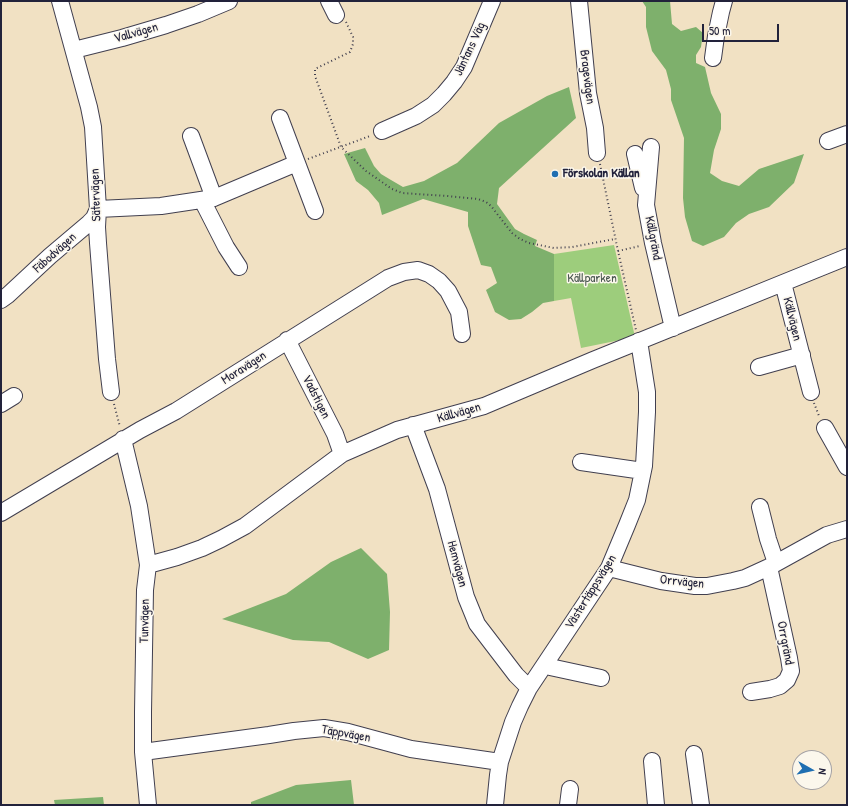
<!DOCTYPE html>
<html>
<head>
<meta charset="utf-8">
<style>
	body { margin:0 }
	#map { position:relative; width:848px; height:806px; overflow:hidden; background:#f1e1c3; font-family:"Patrick Hand",sans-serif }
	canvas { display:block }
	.frame { position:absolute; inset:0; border:2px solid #22223b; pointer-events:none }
	.north { position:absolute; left:792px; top:750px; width:40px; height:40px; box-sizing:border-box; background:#fbf7ec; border:1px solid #a4a2a5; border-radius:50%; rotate:98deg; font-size:11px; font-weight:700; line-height:16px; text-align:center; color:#22223b }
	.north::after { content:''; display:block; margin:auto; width:14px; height:18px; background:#1f6fb2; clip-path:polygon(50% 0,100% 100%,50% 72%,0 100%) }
	.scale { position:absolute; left:702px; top:24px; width:77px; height:18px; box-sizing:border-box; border:2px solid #22223b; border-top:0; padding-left:5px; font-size:12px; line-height:14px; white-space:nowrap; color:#22223b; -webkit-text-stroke:3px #fbf7ec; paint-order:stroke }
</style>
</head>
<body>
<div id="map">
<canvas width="848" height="806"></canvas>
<div class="frame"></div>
<div class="north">N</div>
<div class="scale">50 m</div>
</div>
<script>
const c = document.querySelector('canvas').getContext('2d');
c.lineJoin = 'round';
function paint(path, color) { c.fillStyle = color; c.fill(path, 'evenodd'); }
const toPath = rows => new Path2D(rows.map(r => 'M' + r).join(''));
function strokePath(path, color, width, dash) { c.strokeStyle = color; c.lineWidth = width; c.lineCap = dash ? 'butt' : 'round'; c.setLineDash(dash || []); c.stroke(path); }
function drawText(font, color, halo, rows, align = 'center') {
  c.font = font + ' "Patrick Hand",sans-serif'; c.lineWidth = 3; c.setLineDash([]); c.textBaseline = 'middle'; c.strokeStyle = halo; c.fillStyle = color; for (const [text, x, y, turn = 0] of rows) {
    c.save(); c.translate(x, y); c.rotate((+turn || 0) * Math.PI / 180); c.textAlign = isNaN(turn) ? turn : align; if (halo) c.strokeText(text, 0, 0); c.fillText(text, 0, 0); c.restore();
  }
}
const green = toPath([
	[614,245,635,337,581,348,571,298,554,301,554,254]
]);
const forest = toPath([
	[642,1,670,1,672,24,681,31,696,27,703,33,701,47,696,55,696,63,705,67,711,93,721,114,721,129,714,150,710,173,722,181,739,186,759,169,804,154,794,183,769,207,749,214,736,223,724,237,703,246,692,241,685,217,683,198,684,138,671,100,671,89,666,70,652,51,646,27,646,7],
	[569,87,576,118,499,188,497,204,515,229,524,234,537,240,535,246,554,254,554,301,543,303,532,312,521,319,509,320,495,312,486,290,497,283,491,267,481,265,468,226,468,212,423,199,382,215,379,203,368,190,356,181,344,154,365,148,374,166,381,174,391,180,403,187,424,181,457,163,499,123,547,96],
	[361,548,387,574,390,612,389,650,368,659,329,642,293,640,222,619,286,594,331,562],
	[351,780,354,805,251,805,251,802,296,785],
	[103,797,104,805,55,805,54,800]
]);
const path = toPath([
	[346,22,353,37,353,44,350,52,315,69,315,76,341,147,366,171,392,189,402,193,447,196,478,199,486,202,491,206,512,233,520,239,529,243,554,248,572,247,615,239],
	[308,159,370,136],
	[600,164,618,251,636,330],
	[618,251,640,246],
	[814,403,819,416],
	[114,404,120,427]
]);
const minor = toPath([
	[60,1,89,107,93,127,98,209,97,227,98,243,107,359,111,392],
	[329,1,336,15],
	[579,1,588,93,595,128,597,153],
	[74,50,122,38,166,25,198,14,229,1],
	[713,58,716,36,721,12,724,1],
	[280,118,315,211],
	[382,131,416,116,433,105,444,94,454,82,464,67,492,1],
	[191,136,214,198],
	[828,141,847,134],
	[651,147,646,205,653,243,673,328],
	[635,154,643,188],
	[202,200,226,247,239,267],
	[783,283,811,392],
	[1,300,8,295,50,256,89,223,94,218,98,209,161,206,214,198,297,163],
	[287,340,335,434,342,454],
	[759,367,802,355],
	[1,404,14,396],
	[413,425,437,489,466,597,477,624,516,675,529,688],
	[825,428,847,467],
	[123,439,139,506,148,565,145,590,143,712,143,752,148,805],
	[581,462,643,471],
	[760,507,768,539,776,563],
	[1,513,140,430,176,411,388,278,404,272,418,270,429,274,439,281,448,291,459,312,462,334],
	[148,565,177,557,202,548,221,539,245,526,342,454,397,430,484,406,593,360,847,257],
	[609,568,661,581,695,586,707,586,733,581,745,578,769,567,827,535,847,529],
	[545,664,550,667,601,678],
	[751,692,770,689,780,686,787,680,791,671,789,658,769,567],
	[143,752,269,735,294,731,324,728,348,732,411,749,500,762],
	[694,754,701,805],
	[652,761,656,805],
	[495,805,498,775,500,762,513,722,520,706,529,688,609,568,627,525,637,500,644,466,647,412,647,392,639,341],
	[568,805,570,789]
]);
const markers = [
	[555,174,4,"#1f6fb2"]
];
const streetNames = [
	["Vallvägen",136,33,-16],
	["Jäntans Väg",470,49,-65],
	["Bragevägen",587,77,83],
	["Sätervägen",96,195,-92],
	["Källgränd",653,238,79],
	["Fäbodvägen",55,253,-42],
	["Källvägen",792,319,76],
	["Moravägen",244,368,-33],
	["Vadstigen",316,397,63],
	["Källvägen",459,413,-16],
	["Hemvägen",457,564,75],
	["Orrvägen",682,582,6],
	["Västertäppsvägen",591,592,-58],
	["Tunvägen",145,621,-89],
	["Orrgränd",785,643,79],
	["Täppvägen",346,734,10]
];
const poiNames = [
	["Förskolan Källan",563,174]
];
const parkNames = [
	["Källparken",592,279]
];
paint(green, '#9dcd7c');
paint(forest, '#7eb06c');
strokePath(minor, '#413f4f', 18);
strokePath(path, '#413f4f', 2, [1, 3]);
strokePath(minor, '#fff', 16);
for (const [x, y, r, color] of markers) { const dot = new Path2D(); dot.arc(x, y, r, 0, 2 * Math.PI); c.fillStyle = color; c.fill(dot); strokePath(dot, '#fbf7ec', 1.5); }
drawText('13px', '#22223b', '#fbf7ec', streetNames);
drawText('bold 13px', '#22223b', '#fbf7ec', poiNames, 'left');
drawText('13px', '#47554e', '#fbf7ec', parkNames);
</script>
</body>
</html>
